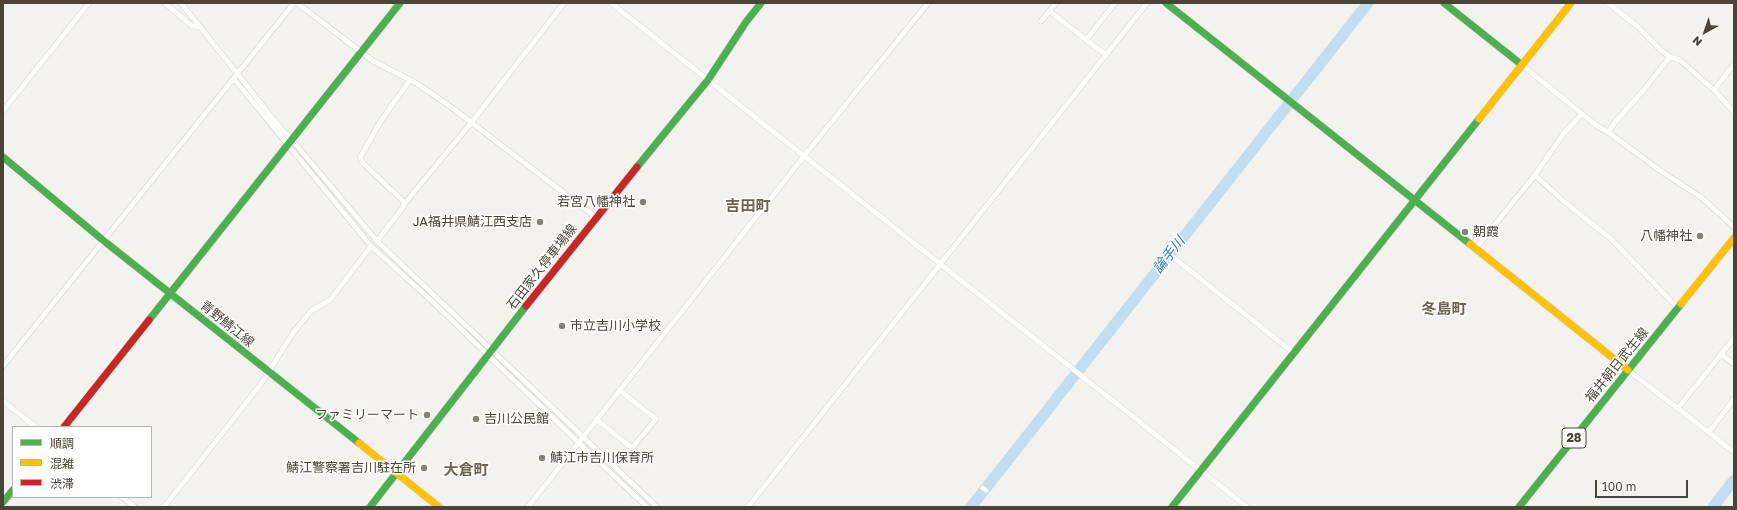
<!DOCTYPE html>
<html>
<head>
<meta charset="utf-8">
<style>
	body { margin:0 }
	#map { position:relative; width:1737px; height:510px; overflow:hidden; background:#f4f2ee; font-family:"Golos Text","Noto Sans JP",sans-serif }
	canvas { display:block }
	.frame { position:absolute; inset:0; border:4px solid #4b4439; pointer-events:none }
	.legend { position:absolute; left:12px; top:426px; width:140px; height:72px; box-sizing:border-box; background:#fff; border:1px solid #b7b4b0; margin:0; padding:5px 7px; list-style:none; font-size:12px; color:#4b4439 }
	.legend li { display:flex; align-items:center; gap:8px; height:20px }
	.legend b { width:20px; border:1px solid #b7b4b0 }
	.north { position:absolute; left:1685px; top:12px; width:40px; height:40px; -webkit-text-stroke:3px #fff; paint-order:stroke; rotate:220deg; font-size:11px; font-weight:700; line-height:16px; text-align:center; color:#4b4439 }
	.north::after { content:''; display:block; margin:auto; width:14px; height:18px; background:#4b4439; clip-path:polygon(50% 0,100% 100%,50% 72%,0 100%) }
	.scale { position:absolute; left:1595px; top:480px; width:93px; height:18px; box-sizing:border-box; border:2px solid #4b4439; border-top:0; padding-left:5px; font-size:12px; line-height:14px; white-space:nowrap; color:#4b4439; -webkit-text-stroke:3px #fff; paint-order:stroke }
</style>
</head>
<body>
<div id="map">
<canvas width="1737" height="510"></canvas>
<div class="frame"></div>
<ul class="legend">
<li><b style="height:5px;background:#4caf50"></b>順調</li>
<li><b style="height:5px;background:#ffc107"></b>混雑</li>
<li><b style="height:5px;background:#c62828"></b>渋滞</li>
</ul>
<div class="north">N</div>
<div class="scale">100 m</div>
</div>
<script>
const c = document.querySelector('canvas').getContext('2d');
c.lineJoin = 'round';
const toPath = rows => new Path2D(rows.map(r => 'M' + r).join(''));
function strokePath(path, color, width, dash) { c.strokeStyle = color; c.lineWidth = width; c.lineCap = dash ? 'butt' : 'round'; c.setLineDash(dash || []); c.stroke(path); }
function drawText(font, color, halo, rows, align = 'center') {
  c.font = font + ' "Golos Text","Noto Sans JP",sans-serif'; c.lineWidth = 3; c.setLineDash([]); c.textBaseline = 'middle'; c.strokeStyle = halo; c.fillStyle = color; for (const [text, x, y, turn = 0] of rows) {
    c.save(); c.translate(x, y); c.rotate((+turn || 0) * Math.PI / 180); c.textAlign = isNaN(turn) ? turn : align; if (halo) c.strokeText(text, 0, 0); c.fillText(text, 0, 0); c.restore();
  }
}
const river = toPath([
	[971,507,1368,3],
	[1713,507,1734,480]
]);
const street = toPath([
	[165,3,192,26,200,27],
	[181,3,282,130,292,140,377,241,657,507],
	[297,3,373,61,416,83,451,107,593,215,592,221],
	[611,3,1247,507],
	[1608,3,1637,26,1662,51,1670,57,1680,60,1714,90,1734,112],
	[1049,11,1106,55],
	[1041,21,1056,3],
	[1086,40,1115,3],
	[1522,65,1597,126,1608,132,1662,172,1701,197,1734,227],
	[234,79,371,246,434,303,579,443,647,507],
	[1714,90,1734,64],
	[3,111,89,3],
	[1608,132,1616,121,1642,92,1670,57],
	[1535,175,1562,200,1610,238,1678,308],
	[405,203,364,164,360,158,380,122,410,80],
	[377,241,401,210,405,203,471,123,564,3],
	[1476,248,1535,175,1564,133,1582,114],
	[1169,254,1294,353],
	[1721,354,1734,364],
	[3,366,294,3],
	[1628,370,1734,452],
	[3,401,36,427],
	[1678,408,1734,338],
	[597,420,632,448,656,419,620,391],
	[1709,432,1734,399],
	[983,488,986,490],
	[122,497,135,507],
	[164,507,261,384,293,333,311,311,330,300,371,246],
	[528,507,804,156,928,3],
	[748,507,1147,3]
]);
const fast = toPath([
	[1166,3,1470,244],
	[1444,3,1522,65],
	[3,157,104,241,359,443],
	[637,167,708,80,746,22,761,3],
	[149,320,400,3],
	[3,502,13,490],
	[370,507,526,306],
	[1172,507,1479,119],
	[1519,507,1681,304]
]);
const slow = toPath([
	[1479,119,1571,3],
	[1470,244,1628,370],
	[1681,304,1734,238],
	[359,443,439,507]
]);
const jam = toPath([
	[526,306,637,167],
	[64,427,149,320]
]);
const markers = [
	[643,202,4,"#868178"],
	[540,222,4,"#868178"],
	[1465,232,4,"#868178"],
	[1700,236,4,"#868178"],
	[562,326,4,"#868178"],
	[427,415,4,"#868178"],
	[476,419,4,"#868178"],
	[542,458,4,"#868178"],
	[424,468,4,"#868178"]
];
const shields = [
	[1574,438,24]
];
const shieldNames = [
	["28",1574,438]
];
const poiNames = [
	["若宮八幡神社",635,202],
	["JA福井県鯖江西支店",532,222],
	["朝霞",1473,232,"left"],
	["八幡神社",1692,236],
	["市立吉川小学校",570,326,"left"],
	["ファミリーマート",419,415],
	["吉川公民館",484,419,"left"],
	["鯖江市吉川保育所",550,458,"left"],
	["鯖江警察署吉川駐在所",416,468]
];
const streetNames = [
	["石田家久停車場線",542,267,-52],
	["青野鯖江線",227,324,39],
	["福井朝日武生線",1617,365,-51]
];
const waterNames = [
	["論手川",1169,255,-52]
];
const quarterNames = [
	["吉田町",748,206],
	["冬島町",1444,309],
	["大倉町",466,470]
];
strokePath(river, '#c0ddf1', 11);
strokePath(street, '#d2d0cb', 6);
strokePath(fast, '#d3cfc5', 8);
strokePath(slow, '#d3cfc5', 8);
strokePath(jam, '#d3cfc5', 8);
strokePath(street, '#fdfdfc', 5);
strokePath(fast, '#4caf50', 7);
strokePath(slow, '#ffc107', 7);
strokePath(jam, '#c62828', 7);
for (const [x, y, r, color] of markers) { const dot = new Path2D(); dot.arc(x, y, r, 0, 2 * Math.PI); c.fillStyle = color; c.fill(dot); strokePath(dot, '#fff', 1.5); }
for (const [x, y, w] of shields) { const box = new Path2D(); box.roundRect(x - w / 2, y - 10, w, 20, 3); c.fillStyle = '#fff'; c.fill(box); strokePath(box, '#4b4439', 1); }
drawText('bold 12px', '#4b4439', null, shieldNames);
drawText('13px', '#4b4439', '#fff', poiNames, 'right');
drawText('13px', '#4b4439', '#fff', streetNames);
drawText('italic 14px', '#2e7ab2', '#fff', waterNames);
drawText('bold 15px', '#6e6250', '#fff', quarterNames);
</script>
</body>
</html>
